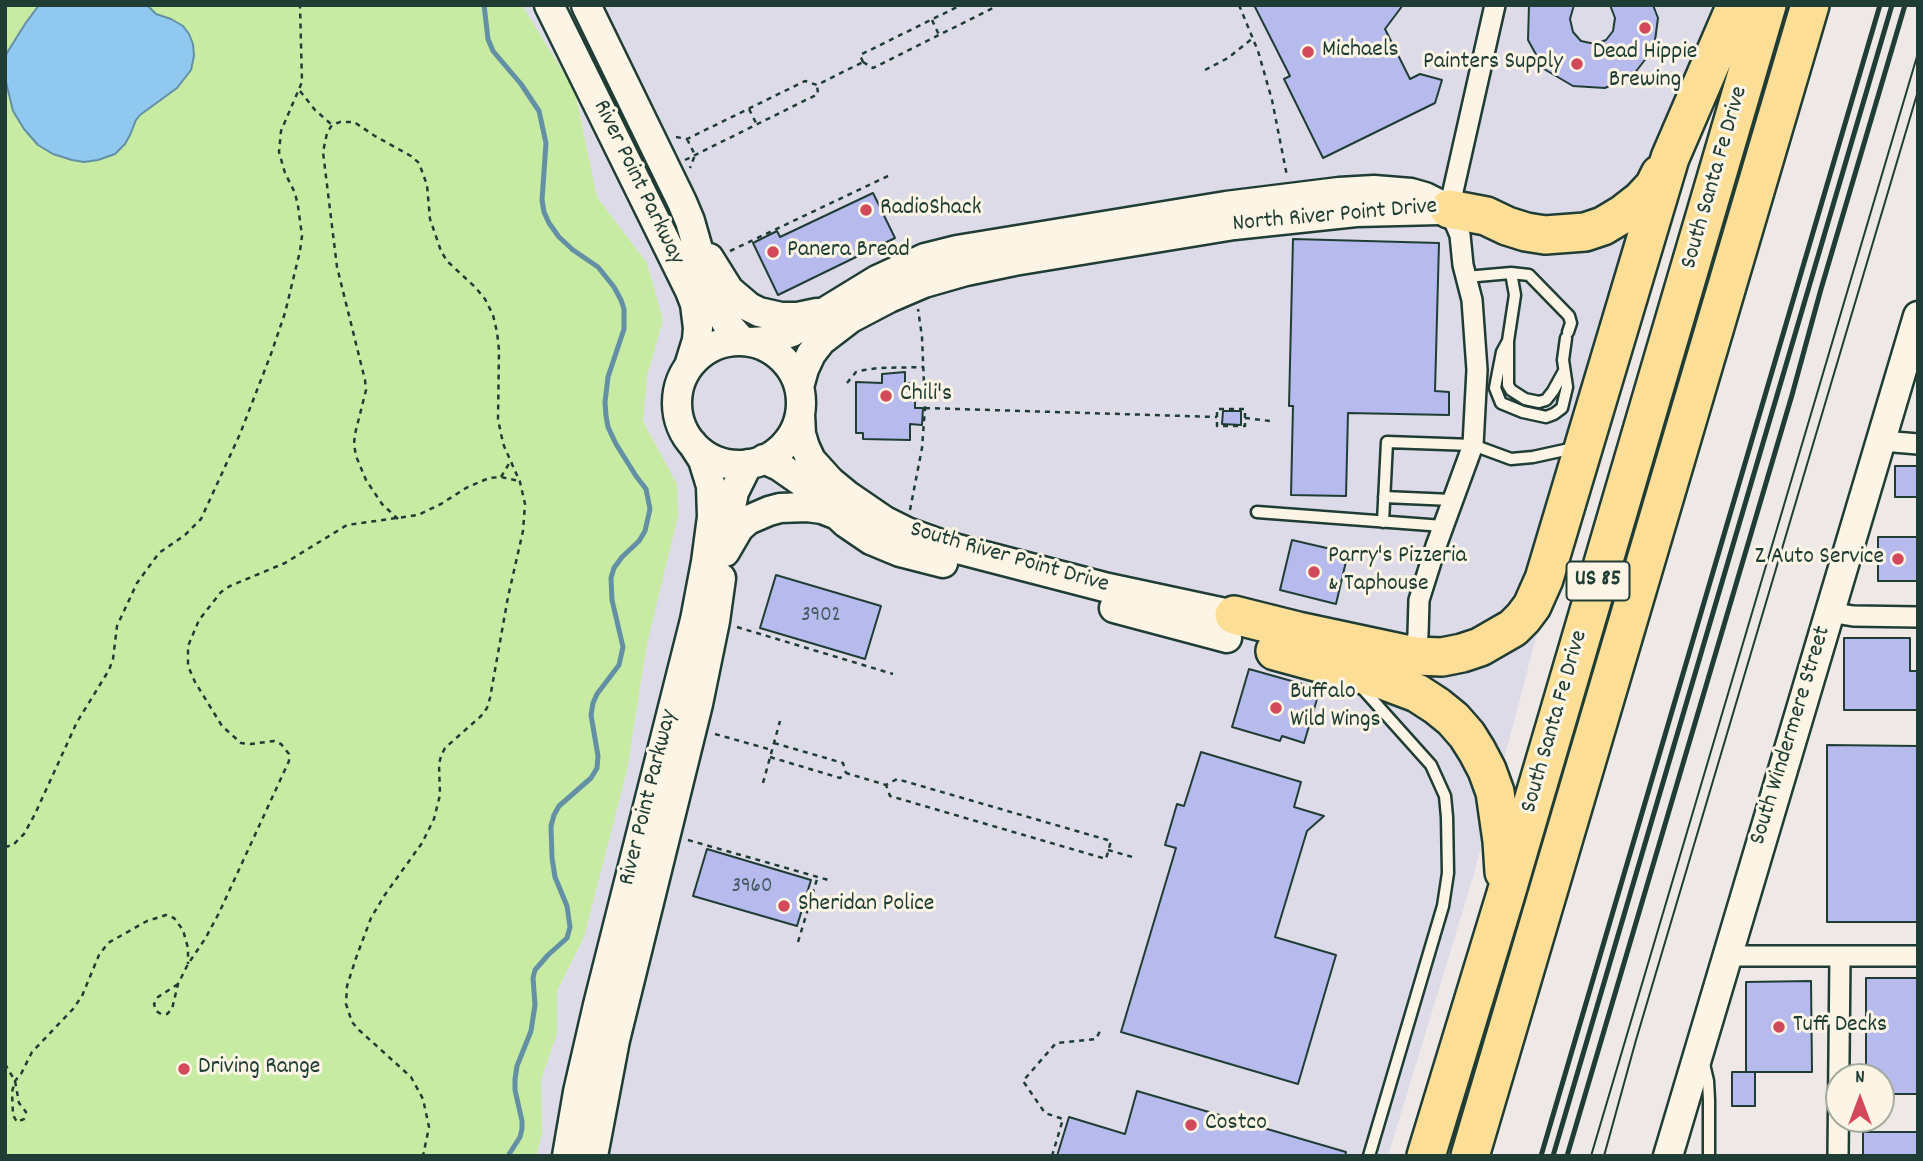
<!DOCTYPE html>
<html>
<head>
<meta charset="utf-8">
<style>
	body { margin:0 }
	#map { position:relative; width:1923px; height:1161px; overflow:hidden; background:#eee9e6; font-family:Dekko,sans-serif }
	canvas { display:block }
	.frame { position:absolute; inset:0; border:7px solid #1f3d34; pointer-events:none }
	.north { position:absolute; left:1825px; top:1063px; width:70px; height:70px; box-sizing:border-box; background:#fcf5e5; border:2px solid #a4ab9e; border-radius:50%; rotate:0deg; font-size:19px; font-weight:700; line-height:28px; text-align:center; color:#1f3d34 }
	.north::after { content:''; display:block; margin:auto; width:24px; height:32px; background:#d1495b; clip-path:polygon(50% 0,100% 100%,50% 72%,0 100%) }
</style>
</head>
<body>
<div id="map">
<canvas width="1923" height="1161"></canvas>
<div class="frame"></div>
<div class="north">N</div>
</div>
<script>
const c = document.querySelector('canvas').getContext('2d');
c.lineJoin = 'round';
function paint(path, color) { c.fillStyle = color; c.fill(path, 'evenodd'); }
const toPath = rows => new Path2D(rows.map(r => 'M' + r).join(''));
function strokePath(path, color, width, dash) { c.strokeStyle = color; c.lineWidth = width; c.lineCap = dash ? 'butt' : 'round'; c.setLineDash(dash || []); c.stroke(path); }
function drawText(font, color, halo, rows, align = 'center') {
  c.font = font + ' Dekko,sans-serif'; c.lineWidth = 6; c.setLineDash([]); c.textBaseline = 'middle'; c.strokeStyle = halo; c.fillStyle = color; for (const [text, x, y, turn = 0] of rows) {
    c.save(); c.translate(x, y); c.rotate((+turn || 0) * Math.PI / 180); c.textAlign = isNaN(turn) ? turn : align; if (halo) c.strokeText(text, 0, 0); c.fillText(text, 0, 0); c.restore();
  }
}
const built = toPath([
	[522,5,1725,5,1544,607,1473,877,1388,1156,536,1156,542,1135,541,1080,557,1033,557,991,584,937,627,770,647,644,677,484,643,421,647,376,663,320,647,263,597,197,575,91]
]);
const green = toPath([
	[5,5,522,5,575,91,597,197,647,263,663,320,647,376,643,421,677,484,678,516,647,644,627,770,584,937,557,991,557,1033,541,1080,542,1135,536,1156,5,1156]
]);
const water = toPath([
	[39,5,147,5,156,14,171,19,183,26,189,34,193,44,194,56,191,70,177,88,140,115,136,120,130,135,125,144,115,154,98,160,84,162,72,160,53,154,38,145,24,129,13,111,5,78,5,56,25,24,39,5]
]);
const stream = toPath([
	[484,5,488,39,493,51,521,84,539,111,546,143,542,200,544,212,549,223,559,237,573,250,598,267,614,287,621,300,624,309,624,329,608,377,605,402,606,416,608,427,616,444,636,476,646,489,650,509,645,531,639,541,622,557,614,568,611,578,612,600,623,647,619,665,597,694,593,703,591,715,598,756,597,768,591,778,559,806,554,815,551,826,552,858,555,877,567,906,570,927,567,938,548,955,535,970,533,978,535,1005,531,1031,517,1066,515,1079,515,1090,522,1121,522,1129,520,1137,508,1156]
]);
const building = toPath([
	[1254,5,1403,5,1385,29,1410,79,1420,74,1442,80,1435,103,1323,158,1284,79,1290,76,1254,5],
	[1529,5,1574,5,1570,19,1573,32,1581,41,1595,44,1606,40,1613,31,1615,18,1610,5,1653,5,1658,18,1654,48,1634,74,1605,88,1573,86,1544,69,1528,40,1529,5],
	[873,193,895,238,778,295,753,243,777,231,780,237,873,193],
	[1293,239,1439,243,1435,391,1449,392,1449,415,1348,413,1346,496,1291,495,1293,406,1289,406,1293,239],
	[905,372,905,383,915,383,915,408,923,408,922,425,910,424,910,440,863,439,863,433,856,433,856,382,882,383,882,374,905,372],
	[1223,411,1241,411,1241,425,1222,424,1223,411],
	[1895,466,1918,466,1918,497,1895,497,1895,466],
	[1878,537,1918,537,1918,581,1878,581,1878,537],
	[1292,540,1348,553,1336,604,1280,590,1292,540],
	[776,575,881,606,865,659,760,628,776,575],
	[1844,638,1910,638,1910,671,1918,671,1918,710,1844,710,1844,638],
	[1249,669,1320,689,1304,743,1282,736,1280,741,1232,727,1249,669],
	[1827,745,1918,746,1918,922,1827,922,1827,745],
	[1201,752,1301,782,1294,807,1324,816,1307,831,1275,937,1336,955,1298,1084,1121,1032,1176,848,1165,845,1177,804,1184,806,1201,752],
	[707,849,811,880,797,926,693,896,707,849],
	[1866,978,1918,978,1918,1094,1881,1094,1881,1077,1866,1077,1866,978],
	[1811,981,1812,1072,1746,1072,1746,982,1811,981],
	[1732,1072,1755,1072,1755,1106,1732,1106,1732,1072],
	[1137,1091,1346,1152,1345,1156,1057,1156,1069,1117,1125,1134,1137,1091],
	[1863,1132,1918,1132,1918,1156,1863,1156,1863,1132]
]);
const path = toPath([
	[1239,5,1258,51,1272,100,1287,176],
	[932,20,939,35],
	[863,62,873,68,999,5],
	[863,62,860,55,961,5],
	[1205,70,1228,58,1253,38],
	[300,91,315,110,331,124],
	[749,109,757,125],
	[676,137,687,139,805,81,817,85,863,62],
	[687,139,695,155,690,168],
	[685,160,818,94,817,85],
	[730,251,888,176],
	[847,383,856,372,864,370,879,368,924,367],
	[925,408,1217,417],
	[1245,418,1245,409,1217,409,1217,426,1245,426,1245,418,1270,421],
	[501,477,510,462],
	[910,510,922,448,925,408,922,337,918,309],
	[398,519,382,504,366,480,356,456,354,444,355,434,366,390,365,380,337,267,323,152,327,133,332,125,340,122,354,122,375,136,411,156,419,163,427,185,430,219,441,251,447,261,475,287,485,299,493,315,497,332,499,350,498,419,501,434,504,446,520,482,525,504,523,531,508,597,490,698,487,708,481,716,445,748,441,756,439,764,440,795,434,819,422,843,384,896,371,918,356,958,347,986,346,1004,352,1022,359,1030,411,1077,423,1099,429,1127,423,1156],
	[737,627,893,674],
	[715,734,772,750],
	[774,743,843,763,846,773],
	[770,757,840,778,846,773,886,785,897,779,1111,841,1106,859,890,796,886,785],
	[763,783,780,721],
	[688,840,832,881],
	[5,847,13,845,24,834,35,814,77,722,109,670,113,659,117,626,137,583,159,553,185,535,201,519,240,434,271,354,285,313,300,251,302,236,298,206,295,193,285,173,279,152,281,131,302,82,300,5],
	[1108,850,1136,858],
	[798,942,817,879],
	[178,984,158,997,154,1004,156,1011,161,1014,167,1014,172,1009,178,984,188,964,205,939,219,913,289,761,289,754,281,744,274,741,251,744,241,743,222,726,195,682,188,666,188,646,199,620,221,592,230,586,285,563,347,525,418,515,441,504,466,488,489,478,501,477,519,481],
	[5,1064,15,1081,19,1103,26,1112,24,1119,17,1122,13,1115,12,1092,15,1081,21,1074,32,1052,73,1009,82,996,99,955,108,943,147,921,166,915,174,918,183,930,188,948,188,964],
	[1052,1156,1063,1119,1045,1113,1023,1081,1056,1043,1096,1039,1100,1031]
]);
const lane = toPath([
	[1511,273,1515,295,1508,341,1508,385,1511,390,1525,399,1539,402,1546,400,1553,391,1564,371],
	[1466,277,1511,273,1529,275,1569,316,1571,323,1568,332],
	[1508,341,1502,352,1495,388,1501,403,1523,412,1546,417,1554,414,1562,408,1567,387,1563,360,1566,338],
	[1384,497,1452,500],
	[1257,512,1443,526],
	[1383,522,1387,442,1473,445,1511,459,1533,457,1574,448],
	[1362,688,1431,765,1445,796,1447,817,1448,873,1443,906,1369,1156],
	[1704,1064,1708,1081,1709,1100,1709,1156]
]);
const street = toPath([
	[1882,441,1918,444],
	[1829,612,1853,616,1918,617],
	[1415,656,1418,634,1419,600,1436,546,1473,445,1477,370,1472,300,1463,265,1460,235,1449,209,1495,5],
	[1726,956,1918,956],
	[1838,1156,1840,956]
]);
const secondary = toPath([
	[549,5,690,291,695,304,698,328,697,340,689,366],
	[586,5,682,202,690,221,712,298,727,324,742,341],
	[709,258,729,290,749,307,759,312,781,317,798,317,817,313],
	'677 403a62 62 0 1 1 124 0a62 62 0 1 1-124 0Z',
	[751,342,766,341,792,332,877,280,925,258,957,250,1226,206,1339,192,1374,190,1411,193,1425,197,1449,209],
	[799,387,804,369,811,354,821,341,851,318,889,298,924,283,966,271,1014,261,1234,225,1356,212,1439,210],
	[800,414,801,434,805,447,811,460,830,481,847,495,885,521,907,532,946,546,1108,588,1234,615],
	[764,459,779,466,802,482,846,523,871,540,900,552,943,563],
	[725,537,734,492,748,464],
	[725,552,739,528,748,520,769,511,780,508,807,507,822,509,835,514],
	[1114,608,1227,638],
	[567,1156,578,1092,598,1005,695,620,706,562,712,517,711,486,703,460,692,443],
	[593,1156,615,1040,698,704,715,621,721,578],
	[1668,1156,1918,316]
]);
const highway = toPath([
	[1449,209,1486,216,1507,226,1526,232,1545,235,1585,232,1603,226,1623,214,1641,200,1654,186,1660,174],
	[1234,615,1298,631,1415,656,1442,657,1462,653,1480,647,1513,628,1523,618,1532,606,1544,579,1670,158,1736,5],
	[1275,651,1385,681,1417,693,1437,706,1453,719,1467,735,1477,751,1487,770,1495,792,1502,841,1504,872],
	[1426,1156,1505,897,1767,5],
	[1470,1156,1810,5]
]);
const tram = toPath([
	[1591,1156,1918,53],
	[1604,1156,1636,1040,1918,91]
]);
const rail = toPath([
	[1541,1156,1880,5],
	[1553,1156,1892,5],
	[1567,1156,1792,395,1821,289,1905,5]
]);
const markers = [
	[1645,28,7,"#d1495b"],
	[1308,52,7,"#d1495b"],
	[1577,64,7,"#d1495b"],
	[866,210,7,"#d1495b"],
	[773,252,7,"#d1495b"],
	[886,396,7,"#d1495b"],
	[1898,559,7,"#d1495b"],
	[1314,572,7,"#d1495b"],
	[1276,708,7,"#d1495b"],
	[784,906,7,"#d1495b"],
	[1779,1027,7,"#d1495b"],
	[184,1069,7,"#d1495b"],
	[1191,1125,7,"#d1495b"]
];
const numberNames = [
	["3902",821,617],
	["3960",752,888]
];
const shields = [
	[1598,581,63]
];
const shieldNames = [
	["US 85",1598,581]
];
const poiNames = [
	["Michaels",1322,52],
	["Dead Hippie",1645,54,"center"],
	["Brewing",1645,82,"center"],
	["Painters Supply",1563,64,"right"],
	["RadioShack",880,210],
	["Panera Bread",787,252],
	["Chili's",900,396],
	["Parry's Pizzeria",1328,558],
	["& Taphouse",1328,586],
	["Z Auto Service",1884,559,"right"],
	["Buffalo",1290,694],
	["Wild Wings",1290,722],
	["Sheridan Police",798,906],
	["Tuff Decks",1793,1027],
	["Driving Range",198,1069],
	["Costco",1205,1125]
];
const streetNames = [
	["South Santa Fe Drive",1716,178,-74],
	["River Point Parkway",637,183,64],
	["North River Point Drive",1335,217,-5],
	["South River Point Drive",1009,559,16],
	["South Santa Fe Drive",1556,722,-74],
	["South Windermere Street",1792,736,-73],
	["River Point Parkway",650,798,-76]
];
paint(built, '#dddbe8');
paint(green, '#c8eba4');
paint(water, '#90c8ef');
strokePath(water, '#6390a4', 2);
strokePath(stream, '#6390a4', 5);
paint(building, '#b6baec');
strokePath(building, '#1f3d34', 2);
strokePath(lane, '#1f3d34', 15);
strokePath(street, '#1f3d34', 24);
strokePath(secondary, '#1f3d34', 33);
strokePath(highway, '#1f3d34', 42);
strokePath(path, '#1f3d34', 2.5, [5, 5]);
strokePath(lane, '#fcf5e5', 10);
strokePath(street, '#fcf5e5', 19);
strokePath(secondary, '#fcf5e5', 28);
strokePath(highway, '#fdde96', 37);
strokePath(tram, '#1f3d34', 2);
strokePath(rail, '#1f3d34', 5);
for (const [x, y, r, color] of markers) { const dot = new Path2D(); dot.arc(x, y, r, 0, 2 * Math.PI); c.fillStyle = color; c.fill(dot); strokePath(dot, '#fcf5e5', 2.5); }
drawText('21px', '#455c62', null, numberNames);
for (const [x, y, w] of shields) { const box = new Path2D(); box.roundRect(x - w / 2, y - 19.5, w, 39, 5); c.fillStyle = '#fcf5e5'; c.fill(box); strokePath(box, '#1f3d34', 2); }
drawText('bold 23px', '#1f3d34', null, shieldNames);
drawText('24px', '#1f3d34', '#fcf5e5', poiNames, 'left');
drawText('24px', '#1f3d34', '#fcf5e5', streetNames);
</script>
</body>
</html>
